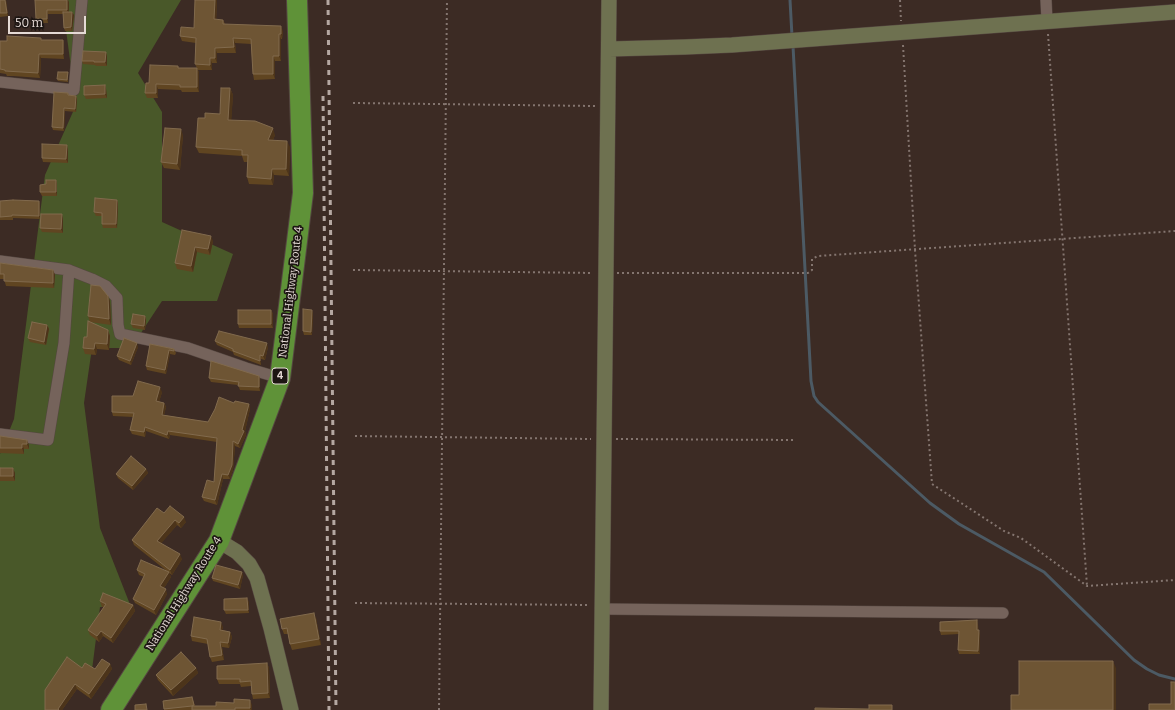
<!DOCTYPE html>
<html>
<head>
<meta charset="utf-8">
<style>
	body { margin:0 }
	#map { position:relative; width:1175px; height:710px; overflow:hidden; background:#3c2b24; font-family:Bitter,serif }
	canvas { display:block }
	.scale { position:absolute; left:8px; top:16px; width:78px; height:18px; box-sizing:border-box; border:2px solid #e5dad5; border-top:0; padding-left:5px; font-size:12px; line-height:14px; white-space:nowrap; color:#e5dad5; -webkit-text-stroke:3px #1d1613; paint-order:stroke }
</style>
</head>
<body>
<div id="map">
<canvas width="1175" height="710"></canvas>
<div class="scale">50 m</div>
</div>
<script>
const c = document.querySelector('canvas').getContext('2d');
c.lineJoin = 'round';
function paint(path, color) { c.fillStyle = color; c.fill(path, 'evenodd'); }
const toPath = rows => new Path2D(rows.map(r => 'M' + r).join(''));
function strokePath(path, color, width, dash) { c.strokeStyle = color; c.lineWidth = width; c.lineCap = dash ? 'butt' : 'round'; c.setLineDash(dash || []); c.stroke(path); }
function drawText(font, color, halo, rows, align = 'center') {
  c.font = font + ' Bitter,serif'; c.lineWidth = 3.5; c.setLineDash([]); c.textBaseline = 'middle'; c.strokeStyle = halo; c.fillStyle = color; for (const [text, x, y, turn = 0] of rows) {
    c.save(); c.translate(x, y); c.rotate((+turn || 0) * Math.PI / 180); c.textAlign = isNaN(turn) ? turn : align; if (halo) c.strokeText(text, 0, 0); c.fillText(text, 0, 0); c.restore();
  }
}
const green = toPath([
	[62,0,181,0,138,73,162,112,162,222,233,254,217,301,162,301,131,348,92,348,84,403,100,528,131,607,100,607,92,670,46,710,0,710,0,454,14,419,45,175,76,105]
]);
const stream = toPath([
	[790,0,792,36],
	[793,46,811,381,814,396,818,402,930,503,959,524,1044,572,1134,660,1147,669,1159,675,1175,679]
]);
const path = toPath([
	[900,0,901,21],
	[1048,34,1087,586],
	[903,45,915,250,932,484,1004,531,1021,538,1087,586,1175,580],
	[353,103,595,106],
	[353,270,593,273],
	[617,273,808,273,812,270,812,259,818,256,1175,231],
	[355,436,591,439],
	[616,439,796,440],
	[355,603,590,605],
	[439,710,447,0]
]);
const street = toPath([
	[1046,0,1047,21],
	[0,82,74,90,82,0],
	[0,261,69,270,92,279,106,286,117,298,118,325,120,334,188,348,246,368,280,378],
	[0,434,48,440,64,343,69,270],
	[602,609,1003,613]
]);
const secondary = toPath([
	[609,49,685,47,732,45,1175,12],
	[219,541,237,552,249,564,257,578,271,628,291,710],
	[601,710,609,0]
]);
const highway = toPath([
	[111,710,219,541,280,378,303,193,297,0]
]);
const rail = toPath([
	[328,0,336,710],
	[323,96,329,710]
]);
const wall = toPath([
	[0,0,6,0,8,16,0,17],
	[35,0,69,2,69,12,72,12,74,15,72,31,65,31,64,28,63,14,48,14,48,23,37,23,36,19],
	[195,0,217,0,216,20,223,20,225,24,283,31,282,39,281,39,281,61,275,61,275,79,254,80,253,74,251,44,235,43,236,53,217,53,217,63,212,63,212,70,198,70,199,73,199,92,182,92,181,90,158,89,158,98,147,98,145,93,149,83,178,66,179,68,197,68,195,64,196,43,182,41,180,36,194,28],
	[42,40,63,40,64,44,64,59,41,58,40,78,13,76,7,76,6,74,0,73,0,41],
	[107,55,107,66,96,66,95,65,83,64,82,61],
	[68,72,68,82,58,81,57,79],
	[105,85,106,89,107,98,86,99,84,95],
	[230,88,233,95,231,120,275,135,273,140,290,147,289,176,274,175,273,185,249,184,247,177,248,162,244,162,242,156,199,153,196,147,205,118,220,114],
	[68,93,69,95,76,96,77,99,76,112,65,111,64,131,53,130,52,127],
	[183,135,180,170,164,168,161,162],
	[68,149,68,163,43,162,42,158],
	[56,180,57,184,57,196,42,196,40,192,46,184],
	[117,200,118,203,117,228,103,228,102,224,102,216,96,216,94,212],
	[0,201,39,201,40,205,40,219,13,218,13,220,0,220],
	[63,218,63,233,42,232,40,228],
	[182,230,213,241,210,255,197,252,193,272,177,269,175,263],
	[0,263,53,270,55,275,54,288,6,286,4,279,0,279],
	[108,296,110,301,111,325,90,322,88,316],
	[271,310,273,314,273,328,239,328,238,324],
	[313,313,312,335,304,335,303,331],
	[145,316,146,320,145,330,133,328,131,324],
	[47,325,49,329,46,345,30,342,28,338],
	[108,330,110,336,109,350,97,349,96,355,85,354,83,348,87,337],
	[215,341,268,347,265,360,261,359,261,365,234,355,233,352,217,345],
	[150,344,174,349,176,353,175,355,170,354,166,374,147,370,146,366],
	[138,347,131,365,119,360,117,356],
	[259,376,260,380,260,391,240,390,238,385,211,382,209,378],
	[162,392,159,402,164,403,166,407,164,415,208,422,234,403,249,404,250,409,245,431,246,435,240,448,235,446,233,470,230,479,223,479,217,505,204,501,202,497,214,482,217,442,170,435,169,439,146,431,145,437,132,434,130,430,133,417,113,416,112,412,133,396],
	[0,436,29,445,29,449,24,449,24,454,0,453],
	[0,468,15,473,15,481,0,481],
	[146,469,148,473,133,490,118,478,116,474],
	[164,513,186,522,181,528,177,525,161,543,182,559,172,575,169,573,171,577,164,588,167,594,156,615,135,603,133,599,144,577,139,575,137,570,168,572,134,545,132,540],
	[243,575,240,589,213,581,212,578],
	[100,601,133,605,135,611,113,643,103,636,99,642,90,635,88,630,104,607,102,607],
	[249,602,249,613,226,614,224,610],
	[316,618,321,645,292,650,290,644,288,634,284,634,282,629],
	[978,624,978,630,980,634,980,654,959,654,958,650,959,634,941,635,940,631],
	[223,627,222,630,230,632,232,637,229,648,222,647,224,660,212,662,210,657,208,644,192,641,191,636],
	[267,663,269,668,270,698,253,699,252,694,251,686,241,687,240,684,219,684,217,679],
	[110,664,112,669,91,699,77,689,62,710,45,710,82,668,95,669],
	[196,668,198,673,173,696,158,680,156,675],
	[192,697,195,706,216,706,252,705,252,710,164,710,163,701]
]);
const shadedWall = toPath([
	[5,0,6,0,8,16,7,13],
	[67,0,68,0,69,2,69,14,67,10],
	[215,0,217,0,216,25,214,19],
	[47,10,48,14,48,23,47,19],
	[72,12,74,15,72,31,71,27],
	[281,26,283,31,282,39,281,34],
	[279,34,281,39,281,61,279,56],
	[233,38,235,43,236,53,234,47],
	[63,40,64,44,64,59,63,54],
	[215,48,217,53,217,63,215,58],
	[106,52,107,55,107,66,105,62],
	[39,54,41,58,40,78,38,73],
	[273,56,275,61,275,79,273,74],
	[210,58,212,63,212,70,210,65],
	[197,68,199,73,199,92,197,87],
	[156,84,158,89,158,98,156,93],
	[105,85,106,89,107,98,105,94],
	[230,88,233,95,231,126,228,120],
	[76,96,77,99,76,112,75,109],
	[64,108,65,111,64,131,63,128],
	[273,128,275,135,270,147,268,140],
	[181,129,183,135,180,170,177,164],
	[287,141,290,147,289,176,286,169],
	[67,145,68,149,68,163,66,159],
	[272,169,274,175,273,185,271,179],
	[56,180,57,184,57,196,56,192],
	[117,200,118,203,117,228,116,224],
	[39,201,40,205,40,219,39,216],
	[62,214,63,218,63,233,61,229],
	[211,236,213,241,210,255,208,249],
	[195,247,197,252,193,272,191,266],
	[53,270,55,275,54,288,53,283],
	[108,296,110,301,111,325,109,319],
	[271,310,273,314,273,328,271,324],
	[312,310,313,313,312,335,311,332],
	[145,316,146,320,145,330,144,326],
	[47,325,49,329,46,345,44,342],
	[108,330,110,336,109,350,107,344],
	[95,343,97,349,96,355,94,349],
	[137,343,138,347,131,365,130,361],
	[267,343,268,347,265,360,263,356],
	[169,350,170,354,166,374,165,370],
	[260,355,261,359,261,365,260,361],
	[259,376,260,380,260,391,259,387],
	[160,387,162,392,158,406,156,401],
	[164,403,166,407,163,419,162,415],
	[249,404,250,409,245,431,246,435,240,448,238,444,242,430],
	[145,427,146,431,145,437,144,432],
	[168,431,170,435,169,439,167,435],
	[27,440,29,445,29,449,27,444],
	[233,441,235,446,233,470,230,479,228,475],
	[22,444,24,449,24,454,22,448],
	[13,468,15,473,15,481,13,476],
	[146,469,148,473,133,490,132,486],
	[222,474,223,479,217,505,215,500],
	[184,517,186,522,181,528,179,523],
	[175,520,177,525,159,546,157,541],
	[180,554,182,559,172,575,170,570],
	[169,572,171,577,162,591,160,586],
	[242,572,243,575,240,589,238,585],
	[166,589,167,594,156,615,154,610],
	[247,598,249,602,249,613,248,610],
	[133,605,135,611,113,643,111,638],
	[314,613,316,618,321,645,319,639],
	[977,620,978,624,979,634,977,630],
	[221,622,223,627,221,635,220,630],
	[979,630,980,634,980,654,978,651],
	[101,631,103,636,99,642,97,636],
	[230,632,232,637,229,648,228,643],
	[220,642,222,647,224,660,222,655],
	[1113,661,1116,668,1116,710,1113,710],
	[267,663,269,668,270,698,268,693],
	[110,664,112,669,91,699,89,694],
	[196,668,198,673,173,696,171,690],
	[75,684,77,689,62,710,58,710,58,709],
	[250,700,252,705,252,710,251,710,250,708]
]);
const building = toPath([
	[0,0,5,0,7,13,0,13,0,0],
	[35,0,67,0,67,10,47,10,47,19,36,19,35,0],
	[195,0,215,0,214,19,223,20,223,24,281,26,281,34,279,34,279,56,273,56,273,74,253,74,251,39,233,38,234,47,215,48,215,58,210,58,210,65,195,64,196,38,180,36,181,27,194,28,195,0],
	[63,12,72,12,71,27,64,28,63,12],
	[7,36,41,38,41,40,63,40,63,54,39,54,38,73,5,71,5,70,0,69,0,41,7,41,7,36],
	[83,51,106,52,105,62,94,62,94,61,82,61,83,51],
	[150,65,178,66,178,68,197,68,197,87,180,87,180,85,156,84,156,93,145,93,146,83,149,83,150,65],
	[58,72,68,72,67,80,57,79,58,72],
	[105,85,105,94,84,95,84,86,105,85],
	[221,88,230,88,228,120,255,121,273,128,268,140,287,141,286,169,272,169,271,179,247,177,248,155,242,155,242,150,196,147,198,118,205,118,205,113,220,114,221,88],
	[54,92,68,93,68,95,76,96,75,109,64,108,63,128,52,127,54,92],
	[165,128,181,129,177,164,161,162,165,128],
	[42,144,67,145,66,159,42,158,42,144],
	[46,180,56,180,56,192,40,192,40,185,46,184,46,180],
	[95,198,117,200,116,224,102,224,102,213,94,212,95,198],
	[13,200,39,201,39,216,12,215,12,216,0,217,0,201,13,200],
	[41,214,62,214,61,229,40,228,41,214],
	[182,230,211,236,208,249,195,247,191,266,175,263,182,230],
	[0,263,53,270,53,283,4,281,4,274,0,274,0,263],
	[91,285,100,286,108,296,109,319,88,316,91,285],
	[303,309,312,310,311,332,303,331,303,309],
	[238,310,271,310,271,324,238,324,238,310],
	[133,314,145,316,144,326,131,324,133,314],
	[88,321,108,330,107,344,95,343,94,349,83,348,84,337,87,337,88,321],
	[32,322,47,325,44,342,28,338,32,322],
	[219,331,267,343,263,356,260,355,260,361,233,351,233,349,215,341,219,331],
	[124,338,137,343,130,361,117,356,124,338],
	[150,344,174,349,174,351,169,350,165,370,146,366,150,344],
	[211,361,259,376,259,387,238,386,239,382,209,378,211,361],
	[138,381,160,387,156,401,164,403,162,415,208,422,215,409,219,397,234,403,235,401,249,404,242,430,244,431,238,444,233,441,232,465,228,475,222,474,215,500,202,497,207,480,214,482,217,438,168,431,167,435,145,427,144,432,130,430,134,413,112,412,112,396,133,396,138,381],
	[0,436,27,440,27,444,22,444,22,448,0,448,0,436],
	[131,456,146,469,132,486,116,474,131,456],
	[0,468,13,468,13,476,0,476,0,468],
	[170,506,184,517,179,523,175,520,157,541,180,554,170,570,132,540,157,508,164,513,170,506],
	[141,560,169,572,160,586,166,589,154,610,133,599,145,574,137,570,141,560],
	[216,565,242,572,238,585,212,578,216,565],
	[103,593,133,605,111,638,101,631,97,636,88,630,106,604,100,601,103,593],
	[247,598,248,610,224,610,224,599,247,598],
	[314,613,319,639,290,644,287,628,282,629,280,619,314,613],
	[194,617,221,622,220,630,230,632,228,643,220,642,222,655,210,657,207,639,191,636,194,617],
	[977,620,977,630,979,630,978,651,958,650,959,631,940,631,940,622,977,620],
	[181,652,196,668,171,690,156,675,181,652],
	[67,657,82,668,85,663,95,669,102,659,110,664,89,694,75,684,58,709,59,710,45,710,45,690,67,657],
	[1019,661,1113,661,1113,710,1011,710,1011,695,1019,695,1019,661],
	[267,663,268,693,252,694,251,681,240,682,240,679,217,679,217,666,267,663],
	[1171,682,1175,682,1175,710,1149,710,1149,704,1171,704,1171,682],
	[192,697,194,705,192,706,216,706,216,702,234,703,234,699,250,700,250,708,235,708,235,710,192,710,192,706,164,709,163,701,192,697],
	[146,704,147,710,135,710,135,705,146,704],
	[869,705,892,705,892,710,815,710,815,708,869,709,869,705]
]);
const shields = [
	[280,376,16]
];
const shieldNames = [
	["4",280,376]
];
const streetNames = [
	["National Highway Route 4",291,292,-83],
	["National Highway Route 4",184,594,-58]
];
paint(green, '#495829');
strokePath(stream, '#4c5a64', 3);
strokePath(street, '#554741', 12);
strokePath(secondary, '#554741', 16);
strokePath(highway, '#554741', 22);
strokePath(path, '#84756f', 2, [2, 3]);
strokePath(street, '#75635b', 11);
strokePath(secondary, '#6e7150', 15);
strokePath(highway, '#5f9238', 20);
strokePath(rail, '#b5a8a2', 3, [5, 5]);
paint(wall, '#604521');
paint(shadedWall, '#4c341a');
paint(building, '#6e5534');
strokePath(building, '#816a4d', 1);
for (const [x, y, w] of shields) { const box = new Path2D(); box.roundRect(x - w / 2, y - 8, w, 16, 3); c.fillStyle = '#1d1613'; c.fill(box); strokePath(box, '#e5dad5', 1); }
drawText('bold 10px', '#e5dad5', null, shieldNames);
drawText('11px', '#e5dad5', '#1d1613', streetNames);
</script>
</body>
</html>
